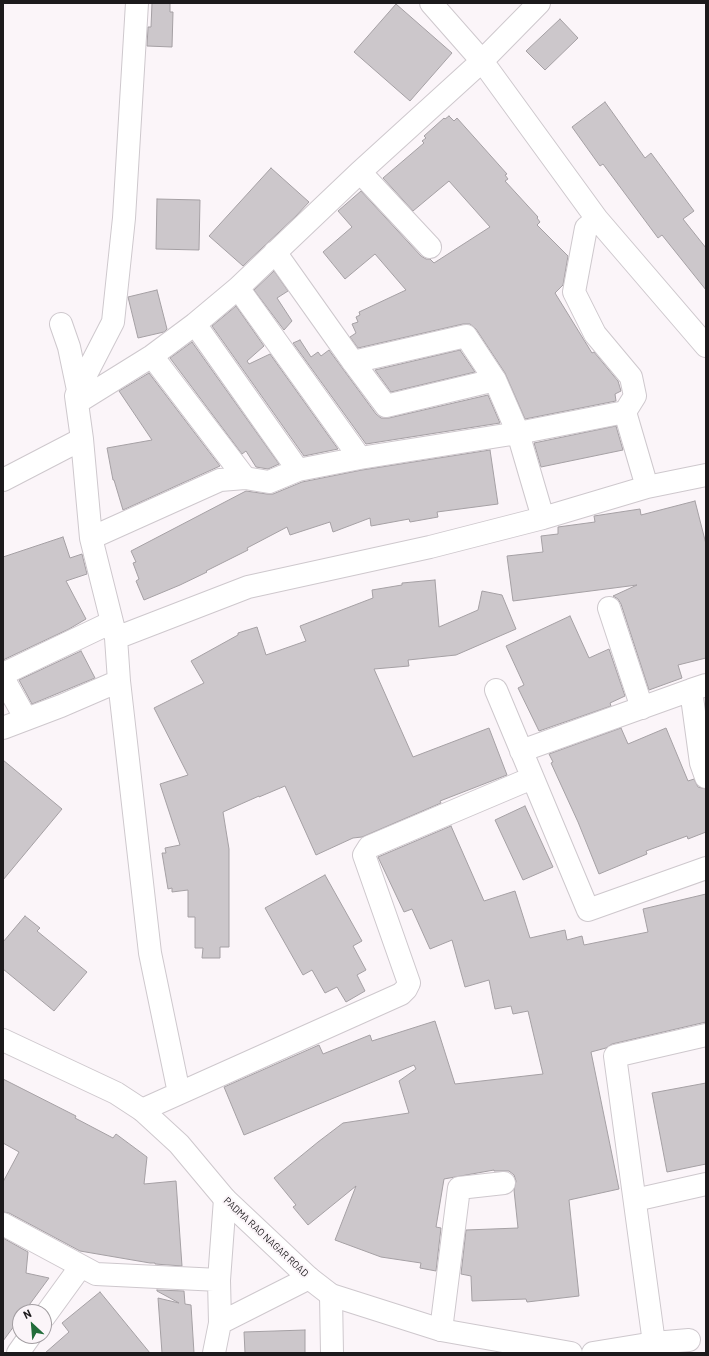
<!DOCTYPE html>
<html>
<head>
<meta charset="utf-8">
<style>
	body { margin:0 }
	#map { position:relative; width:709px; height:1356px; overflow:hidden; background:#fbf5f9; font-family:Barlow,sans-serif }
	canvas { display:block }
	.frame { position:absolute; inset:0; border:4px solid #1c1a1c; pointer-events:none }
	.north { position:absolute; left:12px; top:1304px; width:40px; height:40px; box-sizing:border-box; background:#fbf5f9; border:1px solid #a29da1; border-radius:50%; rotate:334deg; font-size:11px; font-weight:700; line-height:16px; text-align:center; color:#1c1a1c }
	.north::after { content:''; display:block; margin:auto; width:14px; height:18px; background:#226c3a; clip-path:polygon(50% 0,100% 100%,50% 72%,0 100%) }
</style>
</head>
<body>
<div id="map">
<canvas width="709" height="1356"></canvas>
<div class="frame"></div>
<div class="north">N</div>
</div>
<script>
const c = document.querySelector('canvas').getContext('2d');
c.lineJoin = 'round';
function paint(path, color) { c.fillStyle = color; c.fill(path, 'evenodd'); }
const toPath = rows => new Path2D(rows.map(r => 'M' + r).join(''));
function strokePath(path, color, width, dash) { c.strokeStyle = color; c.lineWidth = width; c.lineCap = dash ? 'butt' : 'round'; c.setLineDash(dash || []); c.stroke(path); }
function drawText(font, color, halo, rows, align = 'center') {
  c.font = font + ' Barlow,sans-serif'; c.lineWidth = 4; c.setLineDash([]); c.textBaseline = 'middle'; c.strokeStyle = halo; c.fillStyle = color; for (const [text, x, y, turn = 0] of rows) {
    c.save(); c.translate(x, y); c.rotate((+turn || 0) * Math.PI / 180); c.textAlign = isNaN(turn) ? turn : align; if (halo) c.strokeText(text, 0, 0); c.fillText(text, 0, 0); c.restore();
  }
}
const building = toPath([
	[152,3,170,3,170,12,173,12,172,47,147,46,148,27,151,27,152,3],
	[396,4,452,53,410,101,354,52,396,4],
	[560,19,578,38,545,70,526,51,560,19],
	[605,102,645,158,651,153,694,211,683,219,706,248,706,290,662,235,658,238,603,164,600,166,572,127,605,102],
	[449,116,454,121,457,118,507,174,505,175,508,179,505,181,538,217,537,218,540,222,537,225,568,256,563,285,555,293,592,353,594,352,618,381,621,391,615,394,616,401,525,419,505,373,476,329,470,324,463,324,358,348,350,337,356,333,352,324,358,322,356,317,360,315,359,312,406,290,375,254,345,279,323,252,352,227,338,211,361,191,421,256,426,259,430,259,434,263,490,227,449,181,413,211,383,178,424,143,422,141,426,138,424,136,444,118,445,119,449,116],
	[271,168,309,202,296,216,243,266,209,236,271,168],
	[157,199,200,200,199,250,156,249,157,199],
	[274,271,288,291,277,298,292,321,284,330,254,290,274,271],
	[157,290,167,329,164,332,138,338,128,297,157,290],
	[236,306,264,346,247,361,249,364,270,354,338,449,304,456,212,326,236,306],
	[300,340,311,357,318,352,321,356,329,350,376,414,381,418,389,418,488,395,500,423,366,444,293,343,300,340],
	[192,342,279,464,268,469,256,467,246,451,242,454,170,358,192,342],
	[460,350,475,372,391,392,375,370,460,350],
	[149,373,220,466,123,510,114,480,113,480,107,448,152,440,119,391,149,373],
	[616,426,623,450,541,467,534,443,616,426],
	[490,450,498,504,437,512,438,517,410,522,409,519,371,526,370,518,333,532,330,522,290,535,287,527,247,548,248,550,206,571,207,572,180,585,144,600,136,581,139,579,133,563,136,562,131,551,246,491,267,494,273,494,302,482,362,470,490,450],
	[695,501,706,544,706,658,678,665,682,678,649,690,621,604,618,599,613,596,637,585,513,601,507,556,543,552,541,536,558,534,558,527,595,522,594,516,640,509,641,515,695,501],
	[63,537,70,558,82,554,87,574,66,581,86,619,69,629,3,660,3,557,63,537],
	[435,580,439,627,478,610,482,591,502,595,516,629,456,655,408,660,409,666,374,669,413,757,489,728,507,775,440,801,441,803,362,837,353,838,316,855,285,786,259,797,259,796,223,812,229,849,229,947,220,947,220,958,202,958,203,948,195,948,195,917,188,917,188,890,172,892,172,888,168,889,162,853,166,853,165,848,180,845,160,784,188,775,154,708,204,683,191,661,238,635,238,633,257,627,266,655,306,641,300,626,373,598,372,590,402,585,402,583,435,580],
	[570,616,589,658,609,649,625,696,610,703,611,706,539,731,518,688,524,685,506,646,570,616],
	[81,651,95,678,32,704,19,680,81,651],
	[621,728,628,744,666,728,688,781,694,779,698,787,706,789,706,832,688,839,687,836,646,851,647,854,599,874,578,822,551,763,553,762,549,754,621,728],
	[3,760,62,809,3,880,3,760],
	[525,806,553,867,523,880,495,820,525,806],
	[451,826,484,901,515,891,530,938,565,930,567,940,582,936,584,945,648,932,643,909,706,894,706,1022,612,1044,606,1048,591,1052,619,1189,569,1200,579,1296,527,1302,526,1299,472,1301,471,1276,461,1274,466,1230,518,1228,514,1190,516,1181,514,1175,509,1171,494,1171,494,1170,444,1179,436,1227,441,1228,436,1271,420,1268,421,1263,381,1257,335,1240,356,1186,308,1225,293,1207,296,1205,274,1178,318,1142,343,1123,409,1113,399,1081,416,1069,414,1065,244,1135,224,1087,319,1045,323,1054,370,1035,372,1041,435,1021,455,1084,543,1074,528,1011,513,1014,511,1006,495,1009,489,980,465,987,452,940,430,949,412,909,404,912,378,857,451,826],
	[325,875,362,941,353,946,366,970,357,975,365,991,346,1002,337,987,325,993,312,970,303,975,265,908,325,875],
	[25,916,40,928,37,931,87,972,54,1011,3,969,3,942,25,916],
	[3,1079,76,1116,75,1118,113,1138,116,1134,147,1157,144,1184,176,1181,182,1266,155,1264,155,1263,150,1263,80,1251,9,1213,3,1212,3,1182,19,1152,3,1143,3,1079],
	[706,1083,706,1164,667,1172,652,1093,706,1083],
	[3,1238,28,1252,26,1273,49,1278,24,1312,20,1312,20,1318,3,1341,3,1238],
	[157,1290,184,1291,185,1304,191,1305,194,1353,162,1353,158,1298,179,1303,157,1291,157,1290],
	[100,1292,150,1353,45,1353,69,1332,62,1323,100,1292],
	[305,1330,305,1353,245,1353,244,1332,305,1330]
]);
const street = toPath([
	[431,3,482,61,597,219,706,346],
	[360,172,430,247],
	[275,252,353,362,386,406,495,380,518,433,543,518],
	[238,288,360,458],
	[61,324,69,347,78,390,76,396,82,439,91,538,116,638,119,681,150,953,179,1093],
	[195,324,298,470],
	[152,356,245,478],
	[353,362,466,336,495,380],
	[78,390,113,322,124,218,137,3],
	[78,402,152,356,195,324,238,288,360,172,482,61,539,3],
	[625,412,647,487],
	[3,480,82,439],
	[91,538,220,480,245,478,269,482,298,470,360,458,518,433,625,412,635,396,631,377,595,334,574,292,586,228,597,219],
	[609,608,642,708],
	[116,638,248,587,430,547,543,518,647,487,706,475],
	[3,674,112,622],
	[3,678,26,719],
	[706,685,691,690,701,763,706,777],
	[496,690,588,910,706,868],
	[3,728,61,706,119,681],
	[521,751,691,690],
	[142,1110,401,994,406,989,409,983,364,855,369,847,532,778],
	[635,1200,706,1184],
	[3,1224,96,1274,219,1280,225,1199],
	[331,1295,332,1353],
	[44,1317,81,1266],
	[220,1323,309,1278],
	[441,1330,459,1188,504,1183],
	[654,1343,615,1056,706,1035],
	[18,1353,30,1336],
	[214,1353,220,1323,219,1280]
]);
const secondary = toPath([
	[3,1040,116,1093,142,1110,179,1144,225,1199,309,1278,331,1295,441,1330,571,1353],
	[593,1353,654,1343,689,1340]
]);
const streetNames = [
	["PADMA RAO NAGAR ROAD",266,1237,43]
];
paint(building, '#ccc7cb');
strokePath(building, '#a5a0a4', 1);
strokePath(street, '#cec8cd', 24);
strokePath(secondary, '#cec8cd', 24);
strokePath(street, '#fff', 22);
strokePath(secondary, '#fff', 22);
drawText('10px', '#1c1a1c', '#fbf5f9', streetNames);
</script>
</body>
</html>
